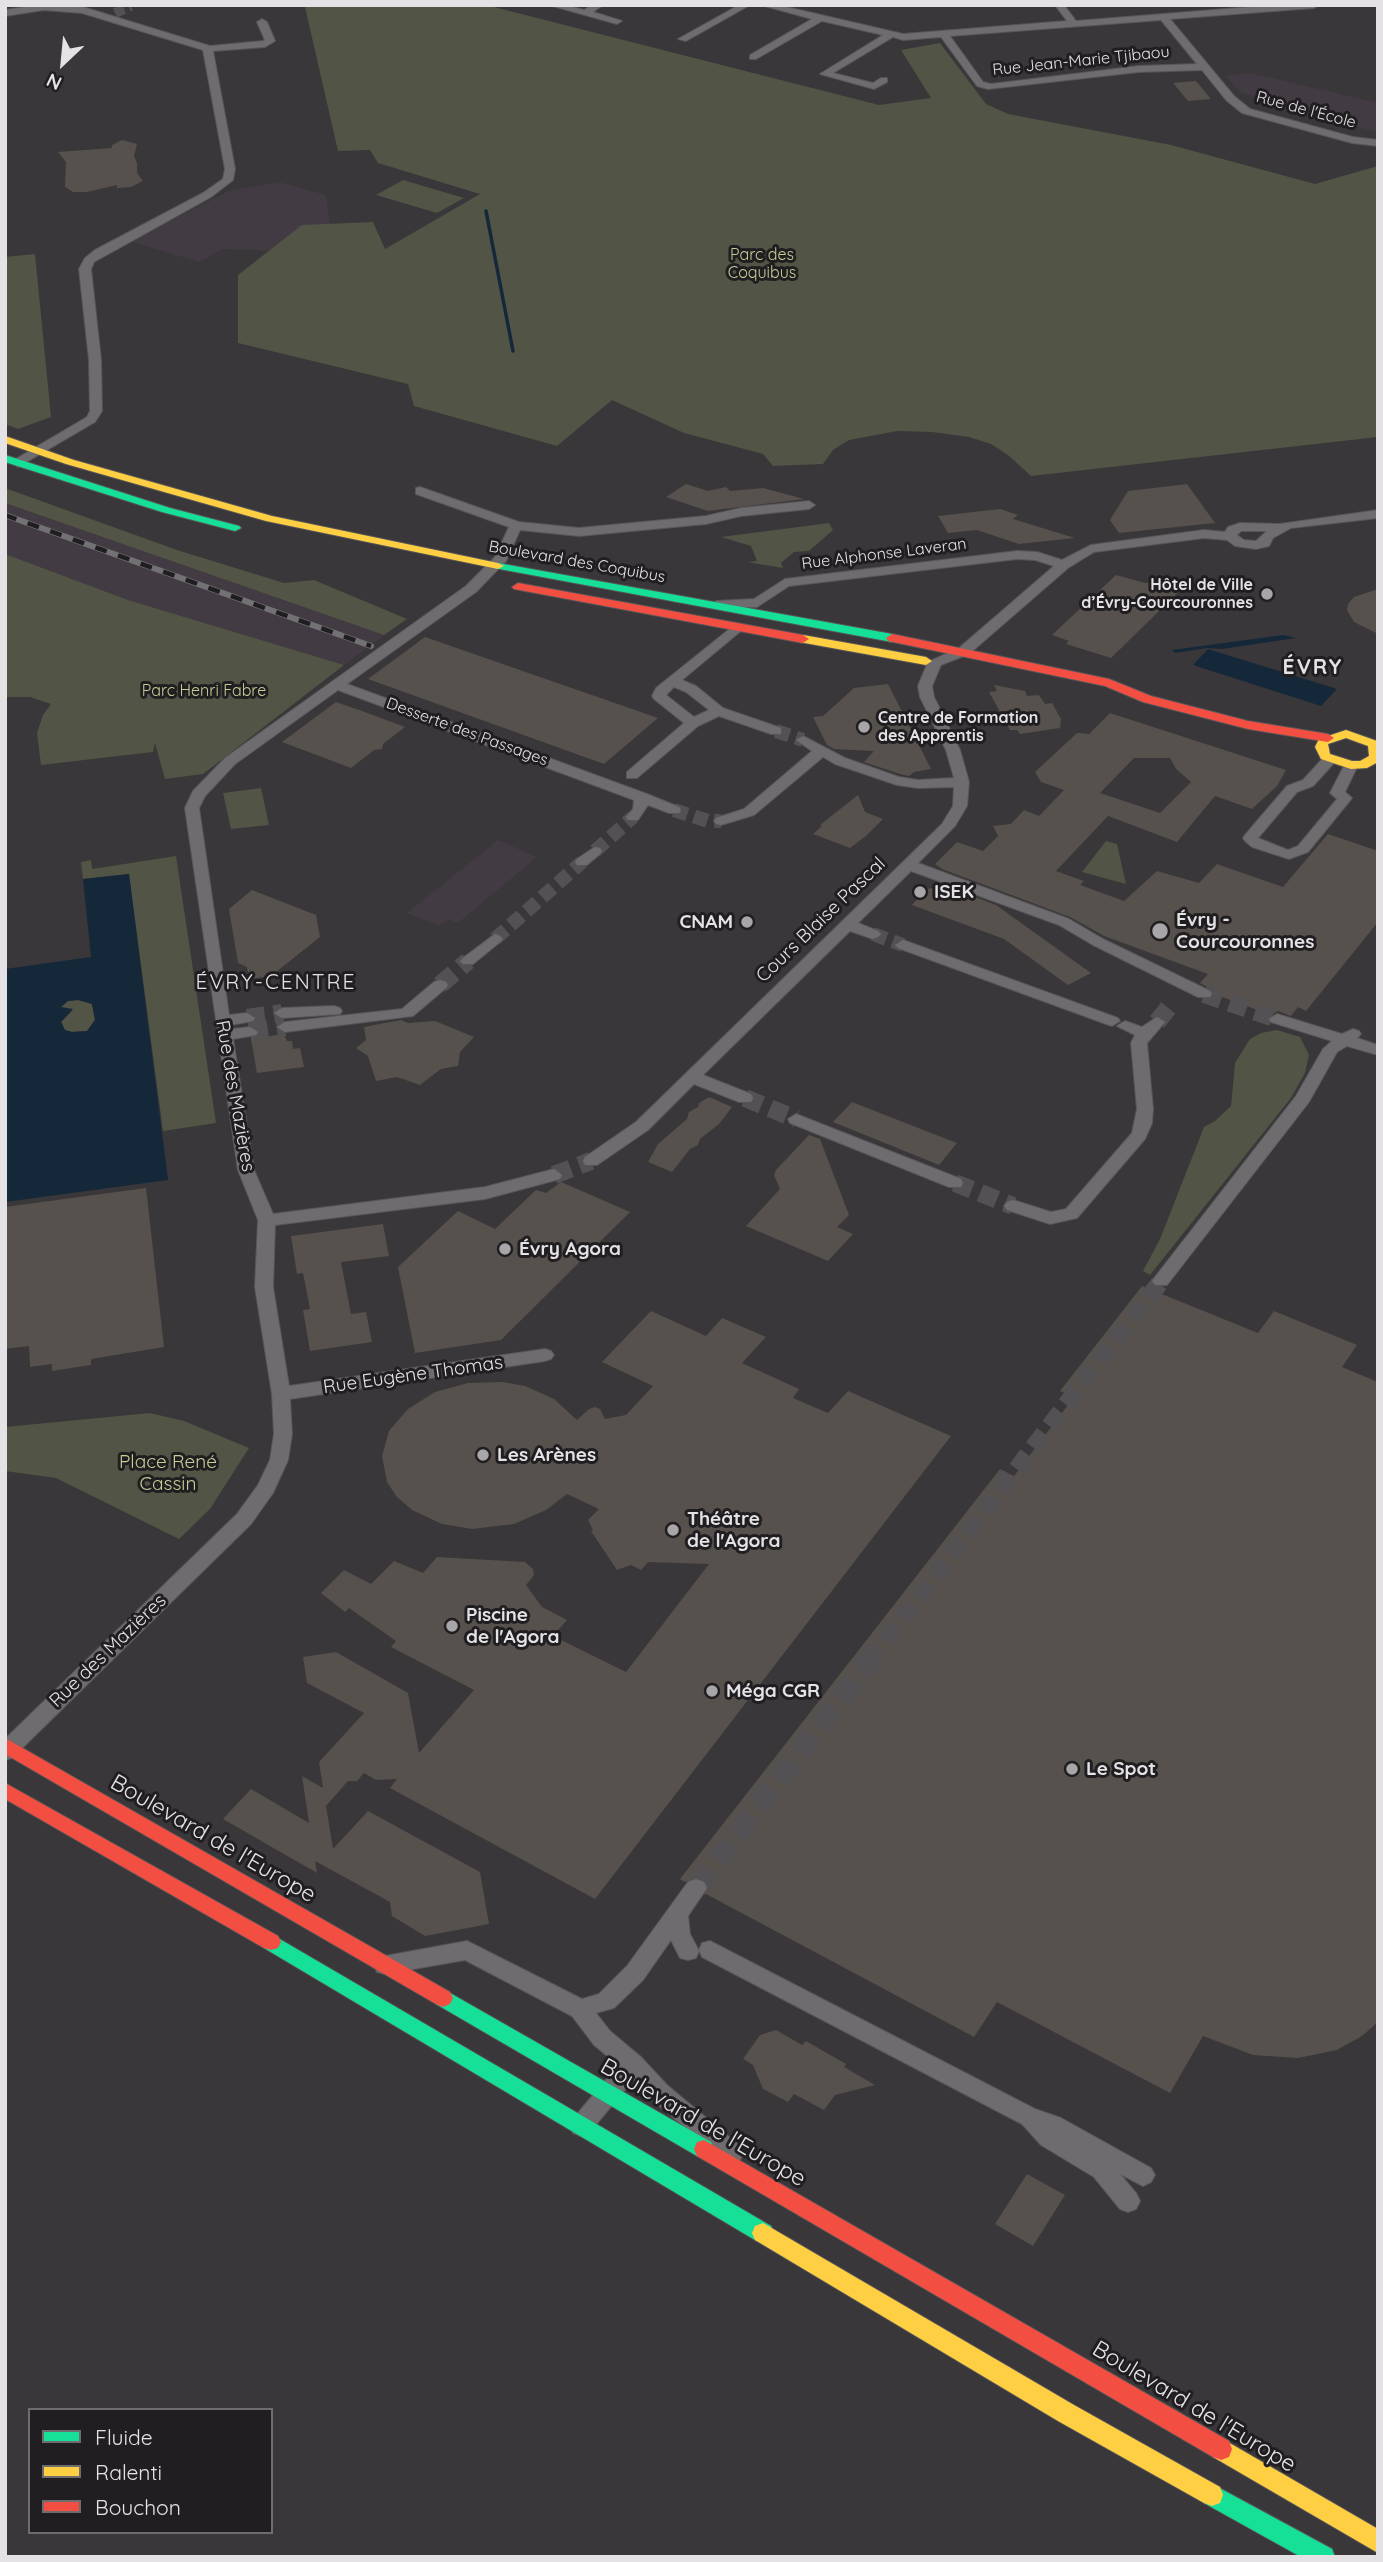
<!DOCTYPE html>
<html>
<head>
<meta charset="utf-8">
<style>
	body { margin:0 }
	#map { position:relative; width:1383px; height:2562px; overflow:hidden; background:#393739; font-family:Quicksand,sans-serif }
	canvas { display:block }
	.frame { position:absolute; inset:0; border:7px solid #e4e2e5; pointer-events:none }
	.legend { position:absolute; left:28px; top:2408px; width:245px; height:126px; box-sizing:border-box; background:#201e20; border:2px solid #6e6c6f; margin:0; padding:9px 12px; list-style:none; font-size:21px; color:#e4e2e5 }
	.legend li { display:flex; align-items:center; gap:14px; height:35px }
	.legend b { width:35px; border:2px solid #6e6c6f }
	.north { position:absolute; left:28px; top:28px; width:70px; height:70px; -webkit-text-stroke:5px #201e20; paint-order:stroke; rotate:206deg; font-size:19px; font-weight:700; line-height:28px; text-align:center; color:#e4e2e5 }
	.north::after { content:''; display:block; margin:auto; width:24px; height:32px; background:#e4e2e5; clip-path:polygon(50% 0,100% 100%,50% 72%,0 100%) }
</style>
</head>
<body>
<div id="map">
<canvas width="1383" height="2562"></canvas>
<div class="frame"></div>
<ul class="legend">
<li><b style="height:9px;background:#16e098"></b>Fluide</li>
<li><b style="height:9px;background:#ffcf43"></b>Ralenti</li>
<li><b style="height:9px;background:#f24e42"></b>Bouchon</li>
</ul>
<div class="north">N</div>
</div>
<script>
const c = document.querySelector('canvas').getContext('2d');
c.lineJoin = 'round';
function paint(path, color) { c.fillStyle = color; c.fill(path, 'evenodd'); }
const toPath = rows => new Path2D(rows.map(r => 'M' + r).join(''));
function strokePath(path, color, width, dash) { c.strokeStyle = color; c.lineWidth = width; c.lineCap = dash ? 'butt' : 'round'; c.setLineDash(dash || []); c.stroke(path); }
function drawText(font, color, halo, rows, align = 'center') {
  c.font = font + ' Quicksand,sans-serif'; c.lineWidth = 6; c.setLineDash([]); c.textBaseline = 'middle'; c.strokeStyle = halo; c.fillStyle = color; for (const [text, x, y, turn = 0] of rows) {
    c.save(); c.translate(x, y); c.rotate((+turn || 0) * Math.PI / 180); c.textAlign = isNaN(turn) ? turn : align; if (halo) c.strokeText(text, 0, 0); c.fillText(text, 0, 0); c.restore();
  }
}
const built = toPath([
	[1250,73,1378,103,1378,132,1270,106,1276,101,1241,93,1226,76],
	[279,182,326,195,332,240,282,251,223,249,199,262,130,241,229,191],
	[5,503,384,635,344,665,128,600,5,554],
	[498,840,537,857,458,923,448,919,439,926,407,913]
]);
const green = toPath([
	[323,5,486,5,879,105,931,98,901,50,940,43,986,104,1008,114,1171,145,1315,184,1378,166,1378,437,1031,476,1008,455,991,444,969,437,932,432,897,431,849,440,833,450,823,464,773,466,763,454,684,433,612,400,557,446,414,406,408,384,238,343,238,275,302,225,373,222,385,249,480,194,378,163,370,150,338,151,305,7],
	[403,180,464,198,437,213,376,195],
	[35,254,51,417,18,429,5,424,5,257],
	[5,488,177,550,284,583,314,580,407,619,384,635,5,503],
	[829,523,833,530,809,551,794,552,781,563,783,568,747,562,757,561,751,546,721,537],
	[5,554,128,600,344,665,203,774,165,779,155,743,153,752,41,765,37,733,43,715,51,704,30,697,5,697],
	[261,788,269,825,231,829,223,793],
	[1106,841,1117,844,1126,884,1082,872],
	[176,856,216,1123,163,1131,129,874,83,879,81,862,91,860,92,869],
	[78,1000,92,1004,95,1020,87,1031,72,1032,65,1030,61,1022,72,1011,61,1007,68,1001],
	[1277,1030,1300,1037,1309,1055,1305,1073,1291,1098,1150,1275,1143,1271,1160,1239,1204,1127,1215,1121,1231,1106,1235,1063,1250,1039,1261,1033],
	[150,1413,184,1421,249,1448,210,1509,179,1539,56,1478,5,1471,5,1427]
]);
const water = toPath([
	[1283,635,1296,638,1222,649,1207,648,1175,653,1172,650],
	[1208,649,1337,689,1321,706,1193,665],
	[129,874,168,1180,5,1202,5,969,91,957,83,879],
	[78,1000,92,1004,95,1020,87,1031,72,1032,65,1030,61,1022,73,1009,61,1007,68,1001]
]);
const stream = toPath([
	[486,211,513,351]
]);
const building = toPath([
	[1196,81,1211,99,1188,101,1173,83],
	[122,140,137,144,134,156,137,163,137,173,143,181,131,187,117,188,117,185,87,192,73,192,65,187,66,162,58,152,112,148,112,145],
	[686,484,708,491,726,487,730,491,763,488,804,499,708,511,666,497],
	[1187,484,1215,523,1119,533,1110,520,1128,491],
	[1000,509,1018,515,1013,519,1075,538,1019,544,977,530,948,533,938,516],
	[1116,575,1145,583,1194,577,1111,658,1066,644,1069,641,1052,635],
	[1378,589,1378,634,1354,622,1347,610,1348,604,1354,597],
	[425,637,658,718,604,764,368,679],
	[888,684,929,765,931,769,914,772,909,776,900,774,864,762,874,751,834,749,827,745,813,717,823,716,854,688],
	[994,685,1025,691,1027,696,1039,695,1045,704,1052,703,1061,719,1060,728,1020,734,1017,730,1010,730,989,692,997,691],
	[336,702,362,711,405,727,383,744,382,749,374,750,351,768,282,742],
	[1110,713,1286,770,1277,786,1252,809,1215,796,1177,842,1108,816,1056,871,1084,881,1080,885,1124,901,1157,871,1199,883,1217,864,1283,887,1328,834,1378,851,1378,922,1306,1011,1298,1007,1291,1016,1278,1011,1271,1015,1214,994,1211,989,1200,983,1208,974,1104,936,1070,917,942,869,935,864,957,842,983,851,998,836,993,826,1011,824,1024,810,1039,816,1064,790,1041,782,1035,772,1077,733,1089,734],
	[1134,758,1170,758,1176,769,1191,782,1160,813,1100,793],
	[858,795,865,812,883,819,867,835,850,848,813,834,822,826,820,825],
	[946,886,996,905,1091,973,1068,985,1004,939,912,905,926,889],
	[252,890,316,915,320,937,271,976,249,979,247,967,238,963,229,909],
	[401,1020,408,1023,435,1021,474,1037,460,1052,458,1066,441,1069,420,1085,397,1077,376,1081,368,1056,356,1048,366,1040,364,1027],
	[284,1034,287,1041,292,1041,293,1049,300,1048,304,1067,257,1073,251,1039],
	[709,1097,732,1107,719,1124,700,1139,698,1145,690,1149,672,1172,648,1162,658,1144,687,1119,689,1112,698,1107,699,1103],
	[852,1102,931,1133,957,1143,939,1165,833,1122],
	[809,1135,820,1139,849,1215,837,1227,853,1234,828,1261,746,1226,780,1189,774,1175,776,1170],
	[561,1182,630,1212,501,1340,415,1353,398,1267,458,1211,495,1229,536,1190,546,1193],
	[146,1188,164,1347,91,1359,91,1365,52,1371,52,1364,30,1367,29,1346,5,1349,5,1207],
	[383,1224,389,1256,341,1262,351,1314,366,1312,372,1342,310,1351,303,1310,310,1309,303,1273,297,1274,291,1236],
	[1142,1286,1258,1333,1274,1311,1357,1345,1342,1367,1378,1382,1378,2022,1362,2036,1337,2050,1298,2058,1253,2055,1203,2036,1170,2093,997,2002,974,2037,706,1894,709,1887,705,1880,697,1877,685,1882,680,1879,1000,1469,1014,1476,1074,1397,1060,1391],
	[651,1311,706,1336,722,1318,766,1337,742,1363,799,1389,793,1398,828,1413,848,1391,951,1436,595,1899,390,1788,397,1779,376,1780,364,1773,357,1781,348,1781,326,1806,333,1849,368,1811,480,1872,489,1924,425,1936,392,1916,390,1902,315,1861,317,1873,223,1819,251,1789,309,1823,302,1776,323,1788,319,1762,364,1713,307,1683,303,1657,336,1652,408,1693,419,1753,474,1690,391,1647,396,1641,349,1608,345,1612,321,1593,344,1570,371,1584,394,1561,423,1573,437,1557,525,1562,533,1569,534,1575,526,1585,542,1607,567,1620,553,1636,626,1672,709,1564,648,1562,641,1570,631,1565,617,1570,591,1531,593,1530,588,1520,599,1509,567,1494,546,1510,514,1524,472,1529,442,1524,412,1510,397,1497,387,1482,382,1456,389,1431,408,1409,435,1392,468,1383,503,1382,525,1386,554,1399,577,1420,589,1409,595,1407,600,1409,605,1419,626,1415,653,1386,602,1362],
	[776,2030,802,2045,806,2041,846,2064,844,2067,875,2085,835,2095,824,2110,794,2094,788,2102,763,2089,753,2065,743,2059,760,2035],
	[1027,2174,1065,2195,1033,2246,995,2224]
]);
const streetTunnelFar3 = toPath([
	[115,13,131,6]
]);
const streetTunnelFar2 = toPath([
	[776,731,803,740],
	[674,810,708,821,721,821],
	[595,851,633,817],
	[873,934,903,945],
	[495,939,582,862],
	[465,963,468,961]
]);
const streetTunnelFar1 = toPath([
	[440,985,468,961],
	[1204,994,1277,1019],
	[247,1018,282,1013],
	[1157,1022,1174,1001],
	[250,1032,285,1027],
	[745,1098,796,1119],
	[554,1175,591,1161],
	[955,1183,1013,1206],
	[869,1662,1161,1281]
]);
const streetTunnel = toPath([
	[696,1888,871,1660]
]);
const street = toPath([
	[37,5,83,7,210,46,263,41,265,40,257,22,262,19,267,22,275,41,265,47,213,51,235,169,233,180,211,197,94,262,91,269,101,360,102,411,95,422,18,467,12,463,14,460,87,417,90,411,89,360,79,269,85,258,95,250,203,193,223,179,225,169,203,50,82,13,44,10,5,16,5,10,37,5],
	[549,5,565,5,584,10,592,5,603,5,593,12,622,21,617,24,549,5],
	[739,5,750,5,686,41,678,39,739,5],
	[761,5,778,5,903,34,1067,21,1055,5,1064,5,1076,21,1275,5,1318,5,1314,8,1170,19,1234,96,1250,109,1353,137,1378,140,1378,146,1352,143,1242,113,1226,100,1202,70,1139,72,988,89,977,86,941,37,903,40,893,37,833,73,873,83,881,78,887,78,887,82,874,89,820,74,883,35,822,21,756,59,750,59,750,55,812,19,761,5],
	[1161,20,1197,64,1139,66,991,84,983,82,950,36,1161,20],
	[420,487,519,522,579,528,706,516,741,508,809,501,815,505,809,509,741,516,706,524,579,536,520,530,506,561,476,592,347,684,647,794,679,807,681,810,679,813,669,813,648,805,638,820,628,820,626,817,633,809,634,800,338,690,235,764,205,796,199,808,229,1015,247,1013,255,1018,253,1021,231,1025,232,1029,250,1027,258,1032,256,1035,233,1039,254,1170,273,1214,485,1187,554,1169,562,1175,560,1179,485,1199,275,1225,273,1287,289,1386,545,1349,551,1351,554,1355,551,1359,545,1361,290,1399,292,1434,288,1460,273,1493,251,1524,12,1758,5,1760,5,1739,237,1514,258,1485,270,1460,274,1434,272,1394,255,1287,258,1220,238,1170,185,808,193,791,225,758,466,586,495,557,509,527,416,494,416,488,420,487],
	[1378,510,1378,518,1291,528,1273,538,1269,546,1256,549,1235,546,1227,540,1204,538,1094,552,1068,568,969,654,941,665,932,686,934,697,960,750,969,782,967,806,955,826,918,863,1069,919,1103,939,1210,991,1212,994,1210,997,1198,997,1093,945,1059,925,911,871,858,923,878,931,881,934,878,937,873,939,850,931,703,1075,751,1094,753,1098,751,1102,739,1102,694,1084,648,1130,597,1165,585,1165,583,1161,585,1157,636,1122,942,824,953,806,954,787,918,788,897,785,835,764,823,757,754,815,721,825,716,824,714,821,716,818,744,809,812,751,796,740,803,736,845,758,899,777,918,780,954,778,946,750,920,697,918,686,928,662,959,648,1054,566,1035,560,1017,559,789,586,757,607,721,608,714,604,716,601,754,599,785,579,1017,551,1037,552,1062,560,1091,545,1204,530,1225,532,1228,527,1240,523,1280,524,1378,510],
	[1241,531,1267,531,1256,541,1244,540,1237,535,1241,531],
	[737,623,744,627,742,630,682,680,696,686,723,708,781,728,781,734,771,734,719,716,698,726,637,778,627,778,627,772,684,723,654,699,652,696,656,688,737,623],
	[674,687,686,692,709,710,694,717,666,695,674,687],
	[1329,756,1336,760,1334,763,1313,786,1297,792,1258,838,1288,850,1298,846,1337,799,1330,793,1346,762,1356,762,1358,765,1345,792,1352,798,1308,852,1289,859,1252,847,1245,841,1243,838,1245,835,1287,786,1303,780,1324,757,1329,756],
	[595,847,600,848,602,851,600,854,587,865,577,865,575,862,577,859,595,847],
	[495,934,500,936,503,939,500,942,473,964,463,964,460,961,463,958,495,934],
	[903,940,1118,1018,1120,1021,1112,1026,1106,1024,898,948,895,945,903,940],
	[440,980,446,982,448,985,446,988,413,1016,285,1032,277,1027,285,1022,402,1009,434,982,440,980],
	[334,1006,340,1008,342,1011,340,1014,282,1018,274,1013,282,1008,334,1006],
	[1277,1014,1342,1034,1353,1029,1359,1031,1361,1034,1357,1038,1378,1045,1378,1055,1347,1046,1337,1052,1309,1102,1167,1285,1155,1285,1152,1281,1155,1277,1296,1096,1323,1049,1332,1041,1271,1022,1269,1019,1277,1014],
	[1157,1017,1165,1022,1147,1043,1153,1109,1152,1123,1145,1139,1077,1218,1050,1224,1007,1210,1004,1206,1007,1202,1013,1200,1051,1212,1066,1209,1132,1133,1137,1109,1131,1043,1135,1035,1117,1026,1125,1021,1142,1027,1157,1017],
	[796,1114,961,1179,963,1183,961,1187,949,1187,790,1123,788,1119,796,1114],
	[696,1879,704,1882,707,1888,688,1916,690,1934,699,1951,696,1958,688,1960,680,1958,671,1940,643,1980,614,2008,596,2013,610,2031,641,2057,667,2085,740,2146,744,2153,740,2160,732,2163,724,2160,651,2099,633,2080,589,2133,581,2136,573,2133,570,2126,573,2119,618,2065,594,2045,572,2016,465,1960,385,1974,377,1972,374,1965,377,1958,385,1956,467,1941,582,1999,599,1994,627,1966,688,1882,696,1879],
	[710,1941,1035,2109,1061,2118,1151,2168,1155,2175,1151,2182,1143,2186,1120,2174,1136,2193,1140,2201,1136,2209,1128,2212,1120,2209,1094,2177,1041,2145,1022,2124,702,1957,699,1950,702,1943,710,1941]
]);
const fast = toPath([
	[5,455,170,508,239,526,241,528,235,531,162,512,5,462,5,455],
	[498,563,892,634,898,638,892,642,494,568,492,566,498,563],
	[271,1934,771,2226,774,2233,771,2240,763,2243,755,2240,264,1948,261,1942,264,1936,271,1934],
	[443,1989,711,2142,714,2149,711,2156,704,2158,697,2156,436,2004,433,1998,436,1992,443,1989],
	[1212,2484,1332,2549,1335,2557,1301,2557,1204,2503,1201,2495,1204,2487,1212,2484]
]);
const slow = toPath([
	[5,436,74,460,272,516,498,563,504,566,498,569,266,521,66,464,5,443,5,436],
	[803,635,926,657,932,661,926,665,799,642,797,639,803,635],
	[1346,730,1377,741,1378,762,1367,768,1351,769,1321,759,1315,747,1319,739,1346,730],
	[1346,738,1368,746,1369,756,1360,761,1352,761,1330,754,1328,744,1346,738],
	[763,2223,1074,2405,1220,2487,1223,2495,1220,2503,1212,2506,1204,2503,1058,2421,755,2240,752,2233,755,2226,763,2223],
	[1221,2438,1378,2529,1378,2553,1213,2457,1210,2449,1213,2441,1221,2438]
]);
const jam = toPath([
	[518,583,803,635,809,639,803,643,514,589,512,587,518,583],
	[892,634,1109,679,1151,696,1248,721,1328,734,1334,738,1328,742,1248,729,1143,702,1105,686,888,641,886,638,892,634],
	[5,1738,450,1992,453,1998,450,2004,443,2007,436,2004,5,1754,5,1738],
	[5,1783,278,1936,281,1942,278,1948,271,1950,264,1948,5,1799,5,1783],
	[704,2140,1229,2441,1232,2449,1229,2457,1221,2460,1213,2457,697,2156,694,2149,697,2142,704,2140]
]);
const rail = toPath([
	[5,515,371,646]
]);
const markers = [
	[1267,594,7,"#a8a6a9"],
	[864,727,7,"#a8a6a9"],
	[920,892,7,"#a8a6a9"],
	[747,922,7,"#a8a6a9"],
	[1160,931,9,"#a8a6a9"],
	[505,1249,7,"#a8a6a9"],
	[483,1455,7,"#a8a6a9"],
	[673,1530,7,"#a8a6a9"],
	[452,1626,7,"#a8a6a9"],
	[712,1691,7,"#a8a6a9"],
	[1072,1769,7,"#a8a6a9"]
];
const farStreetnames = [
	["Rue Jean-Marie Tjibaou",1081,61,-6],
	["Rue de l'École",1306,110,15],
	["Rue Alphonse Laveran",884,554,-7],
	["Boulevard des Coquibus",577,562,10],
	["Desserte des Passages",467,732,20]
];
const farParknames = [
	["Parc des",762,255],
	["Coquibus",762,273],
	["Parc Henri Fabre",204,691]
];
const farPoinames = [
	["Hôtel de Ville",1253,585],
	["d’Évry-Courcouronnes",1253,603],
	["Centre de Formation",878,718,"left"],
	["des Apprentis",878,736,"left"]
];
const poiNames = [
	["ISEK",934,892],
	["Évry -",1176,920],
	["Courcouronnes",1176,942],
	["CNAM",733,922,"right"],
	["Évry Agora",519,1249],
	["Les Arènes",497,1455],
	["Théâtre",687,1519],
	["de l'Agora",687,1541],
	["Piscine",466,1615],
	["de l'Agora",466,1637],
	["Méga CGR",726,1691],
	["Le Spot",1086,1769]
];
const streetNames = [
	["Cours Blaise Pascal",821,920,-44],
	["Rue des Mazières",235,1096,80],
	["Rue Eugène Thomas",413,1375,-8],
	["Rue des Mazières",108,1651,-44]
];
const parkNames = [
	["Place René",168,1462],
	["Cassin",168,1484]
];
const farDistrictnames = [
	["ÉVRY",1313,668]
];
const neighbourhoodNames = [
	["ÉVRY-CENTRE",276,983]
];
const nearStreetnames = [
	["Boulevard de l'Europe",213,1839,30],
	["Boulevard de l'Europe",703,2123,30],
	["Boulevard de l'Europe",1194,2407,31]
];
paint(built, '#433b43');
paint(green, '#525445');
paint(water, '#15283a');
strokePath(stream, '#15283a', 3.5);
paint(building, '#56514d');
strokePath(streetTunnelFar3, '#535153', 10, [10, 5]);
strokePath(streetTunnelFar2, '#535153', 14, [14, 7]);
strokePath(streetTunnelFar1, '#535153', 18, [18, 9]);
strokePath(streetTunnel, '#535153', 23, [23, 11]);
strokePath(street, '#575558', 2);
strokePath(fast, '#575558', 2);
strokePath(slow, '#575558', 2);
strokePath(jam, '#575558', 2);
paint(street, '#6e6c6e');
paint(fast, '#16e098');
paint(slow, '#ffcf43');
paint(jam, '#f24e42');
strokePath(rail, '#727173', 6);
strokePath(rail, '#201e20', 4.5, [12]);
for (const [x, y, r, color] of markers) { const dot = new Path2D(); dot.arc(x, y, r, 0, 2 * Math.PI); c.fillStyle = color; c.fill(dot); strokePath(dot, '#201e20', 2.5); }
drawText('16px', '#e4e2e5', '#201e20', farStreetnames);
drawText('16px', '#c6cd95', '#201e20', farParknames);
drawText('bold 16px', '#e4e2e5', '#201e20', farPoinames, 'right');
drawText('bold 19px', '#e4e2e5', '#201e20', poiNames, 'left');
drawText('19px', '#e4e2e5', '#201e20', streetNames);
drawText('19px', '#c6cd95', '#201e20', parkNames);
c.letterSpacing = '2px';
drawText('bold 21px', '#e4e2e5', '#201e20', farDistrictnames);
c.letterSpacing = '0px';
c.letterSpacing = '2px';
drawText('21px', '#e4e2e5', '#201e20', neighbourhoodNames);
c.letterSpacing = '0px';
drawText('23px', '#e4e2e5', '#201e20', nearStreetnames);
</script>
</body>
</html>
